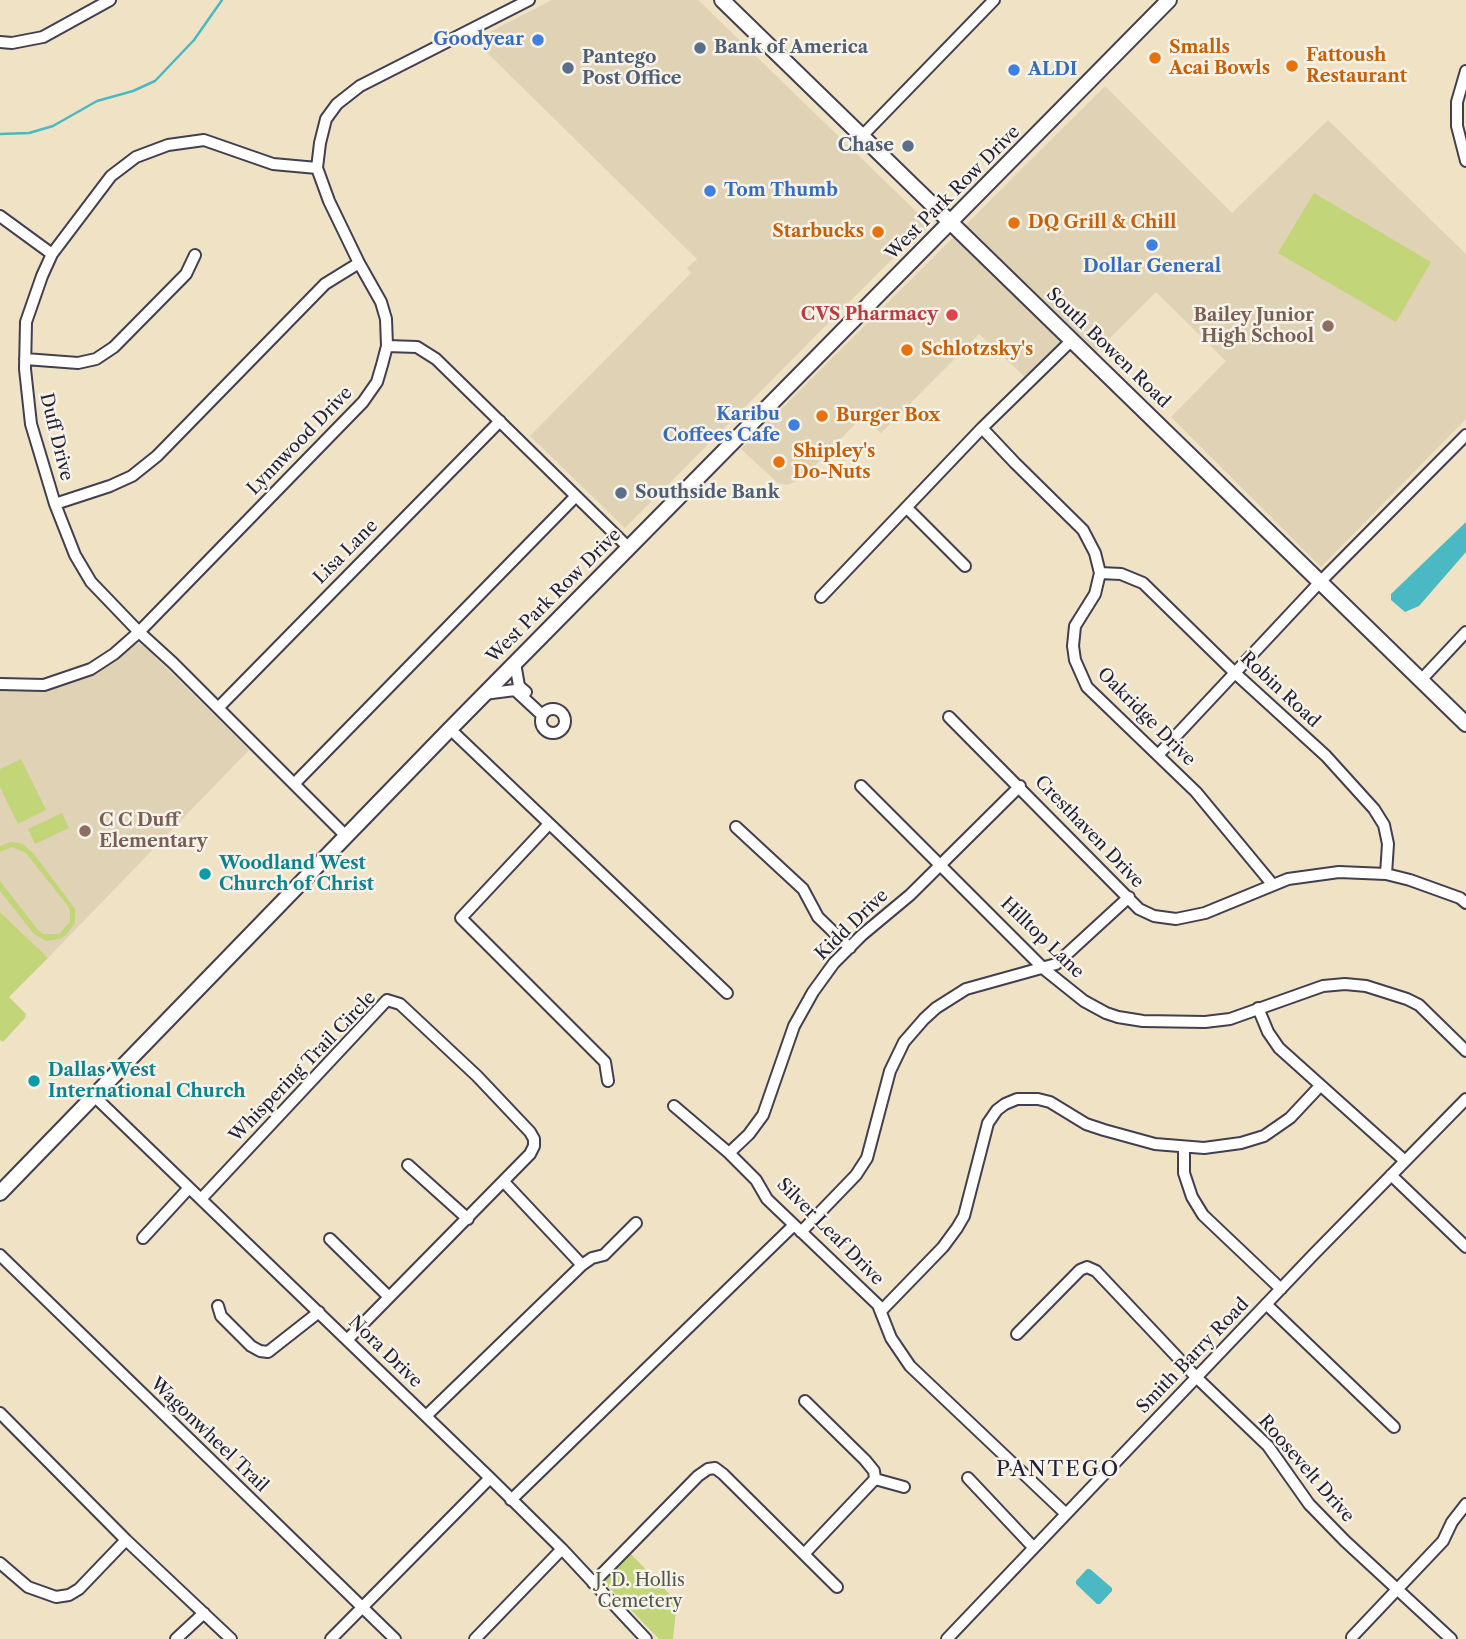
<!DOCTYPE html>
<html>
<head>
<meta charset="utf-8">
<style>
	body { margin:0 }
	canvas { display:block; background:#f0e2c5 }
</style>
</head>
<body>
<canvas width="1466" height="1639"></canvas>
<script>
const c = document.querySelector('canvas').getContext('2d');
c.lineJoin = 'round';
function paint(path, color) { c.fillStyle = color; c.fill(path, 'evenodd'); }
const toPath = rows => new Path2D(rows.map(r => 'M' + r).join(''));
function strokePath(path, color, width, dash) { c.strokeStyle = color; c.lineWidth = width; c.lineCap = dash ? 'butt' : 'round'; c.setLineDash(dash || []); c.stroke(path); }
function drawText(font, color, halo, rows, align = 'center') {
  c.font = font + ' "Libre Caslon Text",serif'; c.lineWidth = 5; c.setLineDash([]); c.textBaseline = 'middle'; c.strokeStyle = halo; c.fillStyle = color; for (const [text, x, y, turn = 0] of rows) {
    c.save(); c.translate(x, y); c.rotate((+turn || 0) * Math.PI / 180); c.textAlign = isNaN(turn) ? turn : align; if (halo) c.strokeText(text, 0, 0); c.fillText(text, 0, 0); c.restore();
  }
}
const built = toPath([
	[552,0,698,0,925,220,925,229,881,270,625,528,530,436,691,273,687,268,697,259,474,40],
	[1105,86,1232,213,1328,120,1466,254,1466,419,1321,567,1171,417,1226,361,1156,292,1094,354,1072,332,1027,379,979,334,881,433,863,416,802,479,787,485,778,483,741,449],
	[138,643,145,647,249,750,48,958,0,912,0,691,39,691,76,681,110,664]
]);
const green = toPath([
	[1314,193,1431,262,1396,322,1278,253],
	[21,759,46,810,18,824,0,787,0,769],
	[62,813,69,828,35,844,28,829],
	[11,842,23,844,34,854,75,909,75,923,66,935,60,939,46,941,34,934,0,891,0,881,38,930,43,934,59,934,70,922,70,912,68,906,26,853,12,847,0,852,0,846],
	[0,912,48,958,9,997,26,1014,25,1018,3,1042,0,1040],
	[630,1553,677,1602,673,1639,659,1639,602,1580]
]);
const water = toPath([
	[1466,522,1466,552,1419,606,1405,612,1391,600,1391,594],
	[1087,1569,1090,1569,1112,1588,1112,1591,1100,1604,1097,1604,1076,1584,1076,1581]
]);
const stream = toPath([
	[0,134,29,133,53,126,97,101,133,91,155,81,194,40,222,0]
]);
const minor = toPath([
	[0,42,12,43,43,37,110,0],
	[1466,71,1457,102,1457,126,1466,161],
	[863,135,994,0],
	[317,168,273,164,204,140,168,145,136,157,111,176,52,254,42,276,26,322,25,369,31,424,55,504,75,555,91,582,139,632,173,663,346,836],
	[0,216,52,254],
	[387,346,417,347,436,359,629,548],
	[25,359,78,363,96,359,114,347,186,274,195,255],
	[982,428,1015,463,1083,530,1095,553,1100,573,1095,594,1075,626,1073,646,1075,660,1087,687,1196,792,1273,885],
	[55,504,110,486,132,476,157,456,325,284,359,263],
	[907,508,965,566],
	[1100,573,1121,574,1143,583,1235,673,1326,756,1374,809,1384,825,1388,844,1386,874],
	[821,597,982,428,1072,340],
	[515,663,519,686,526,692],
	[1421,680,1466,632],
	[0,684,44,685,91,669,114,654,139,632,363,402,377,382,382,365,387,346,386,319,381,302,359,263,329,201,317,168,320,143,326,119,337,104,360,86,529,0],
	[484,694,515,690,542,715],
	[218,708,500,421],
	'541 721a12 12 0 1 1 24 0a12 12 0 1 1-24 0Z',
	[949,717,1139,909,1154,916,1176,919,1205,913,1288,879,1339,872,1386,874,1410,880,1460,898,1466,903],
	[450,729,727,993],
	[1158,755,1320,582,1466,435],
	[294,784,575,497],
	[861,786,1044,969,1084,1001,1106,1013,1118,1017,1143,1021,1205,1022,1230,1019,1323,986,1345,984,1366,986,1407,999,1419,1005,1466,1051],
	[549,824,461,918,605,1062,608,1081],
	[736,827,803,889,818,917,850,948],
	[1258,1008,1268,1032,1279,1048,1405,1161],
	[94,1096,490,1478,562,1549,646,1639],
	[674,1106,729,1153,756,1180,767,1199,878,1305,891,1338,910,1366,1065,1513],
	[1184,1147,1184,1173,1192,1197,1203,1215,1281,1289],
	[729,1153,749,1134,763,1115,794,1026,813,992,834,963,862,935,910,895,1020,786],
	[408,1165,468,1219],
	[1391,1175,1466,1247],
	[504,1182,582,1265],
	[201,1199,387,1000,400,1004,477,1076,530,1132,534,1139,534,1146,530,1154,347,1340],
	[801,1232,856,1175,867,1158,890,1071,904,1042,924,1019,936,1008,966,989,1056,964,1129,897],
	[143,1238,189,1188],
	[330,1239,389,1297],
	[0,1255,395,1639],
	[1266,1304,1394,1427],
	[218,1306,221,1316,251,1346,260,1351,268,1352,319,1312],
	[881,1311,943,1247,957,1228,964,1216,988,1123,997,1110,1005,1104,1017,1099,1038,1099,1050,1102,1086,1124,1104,1130,1155,1144,1204,1148,1241,1143,1264,1136,1290,1118,1320,1086],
	[1017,1334,1080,1270,1087,1267,1096,1271,1197,1378,1268,1446,1309,1504,1345,1541,1451,1639],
	[0,1413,126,1540,231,1639],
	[426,1416,582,1265,592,1258,604,1255,636,1223],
	[968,1478,1033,1547],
	[875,1479,904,1487],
	[511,1500,794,1225],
	[804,1554,875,1479,874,1471,865,1460,805,1401],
	[0,1563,28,1587,56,1597,69,1595,79,1589,126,1540],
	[593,1583,698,1476,708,1469,715,1468,723,1474,837,1587],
	[1352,1637,1443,1541,1452,1522,1466,1504],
	[176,1639,204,1613],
	[331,1639,490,1478],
	[475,1639,562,1549],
	[947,1639,1313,1255,1466,1099]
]);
const major = toPath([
	[722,0,1466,724],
	[0,1193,450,729,1169,0]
]);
const markers = [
	[538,40,7,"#3f7fe0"],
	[700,48,7,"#5c6f8a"],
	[1155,58,7,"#e8710a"],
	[1292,66,7,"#e8710a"],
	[568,68,7,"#5c6f8a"],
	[1014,70,7,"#3f7fe0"],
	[908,146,7,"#5c6f8a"],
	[710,191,7,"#3f7fe0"],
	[1014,223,7,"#e8710a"],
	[878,232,7,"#e8710a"],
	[1152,245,7,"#3f7fe0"],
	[952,315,7,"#e0444e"],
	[1328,326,7,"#8d6e63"],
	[907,350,7,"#e8710a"],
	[822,416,7,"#e8710a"],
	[794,425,7,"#3f7fe0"],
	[779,462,7,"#e8710a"],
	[621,493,7,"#5c6f8a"],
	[85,831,7,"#8d6e63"],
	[205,874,7,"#0f9aa8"],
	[34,1081,7,"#0f9aa8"]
];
const shopNames = [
	["Goodyear",524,40],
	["ALDI",1028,70,"left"],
	["Tom Thumb",724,191,"left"],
	["Dollar General",1152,267,"center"],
	["Karibu",780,415],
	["Coffees Cafe",780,436]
];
const serviceNames = [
	["Bank of America",714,48],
	["Pantego",582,58],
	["Post Office",582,79],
	["Chase",894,146,"right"],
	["Southside Bank",635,493]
];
const foodNames = [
	["Smalls",1169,48],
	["Acai Bowls",1169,69],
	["Fattoush",1306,56],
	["Restaurant",1306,77],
	["DQ Grill & Chill",1028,223],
	["Starbucks",864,232,"right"],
	["Schlotzsky's",921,350],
	["Burger Box",836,416],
	["Shipley's",793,452],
	["Do-Nuts",793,473]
];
const streetNames = [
	["West Park Row Drive",953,193,-45],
	["South Bowen Road",1108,348,44],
	["Duff Drive",56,437,76],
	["Lynnwood Drive",300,441,-46],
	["Lisa Lane",346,552,-45],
	["West Park Row Drive",554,596,-45],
	["Robin Road",1280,690,43],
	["Oakridge Drive",1146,717,45],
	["Cresthaven Drive",1089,832,46],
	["Kidd Drive",852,925,-44],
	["Hilltop Lane",1042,938,44],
	["Whispering Trail Circle",303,1067,-46],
	["Silver Leaf Drive",830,1232,45],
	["Nora Drive",385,1352,44],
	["Smith Barry Road",1193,1356,-46],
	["Wagonwheel Trail",209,1435,44],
	["Roosevelt Drive",1306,1469,49]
];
const healthNames = [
	["CVS Pharmacy",938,315]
];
const educationNames = [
	["Bailey Junior",1314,316],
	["High School",1314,337],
	["C C Duff",99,821,"left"],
	["Elementary",99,842,"left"]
];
const cultureNames = [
	["Woodland West",219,864],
	["Church of Christ",219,885],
	["Dallas West",48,1071],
	["International Church",48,1092]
];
const parkNames = [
	["J. D. Hollis",640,1581],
	["Cemetery",640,1602]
];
const quarterNames = [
	["PANTEGO",1058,1470]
];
paint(built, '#e0d2b5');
paint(green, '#c2d578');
paint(water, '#4bb9c3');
strokePath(stream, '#4bb9c3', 2.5);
strokePath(minor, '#413f50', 14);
strokePath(major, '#413f50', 18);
strokePath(minor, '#fff', 10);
strokePath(major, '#fff', 14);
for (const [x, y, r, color] of markers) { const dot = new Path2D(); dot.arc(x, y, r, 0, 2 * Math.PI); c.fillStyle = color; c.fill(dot); strokePath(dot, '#f7f3e8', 2.5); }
drawText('bold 18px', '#366cbe', '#f7f3e8', shopNames, 'right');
drawText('bold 18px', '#4e5e75', '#f7f3e8', serviceNames, 'left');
drawText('bold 18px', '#c56008', '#f7f3e8', foodNames, 'left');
drawText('18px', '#22223b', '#f7f3e8', streetNames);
drawText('bold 18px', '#be3a42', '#f7f3e8', healthNames, 'right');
drawText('bold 18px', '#785e54', '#f7f3e8', educationNames, 'right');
drawText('bold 18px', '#0d838f', '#f7f3e8', cultureNames, 'left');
drawText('18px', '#52584d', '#f7f3e8', parkNames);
c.letterSpacing = '2px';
drawText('21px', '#22223b', '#f7f3e8', quarterNames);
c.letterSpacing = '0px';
</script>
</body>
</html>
